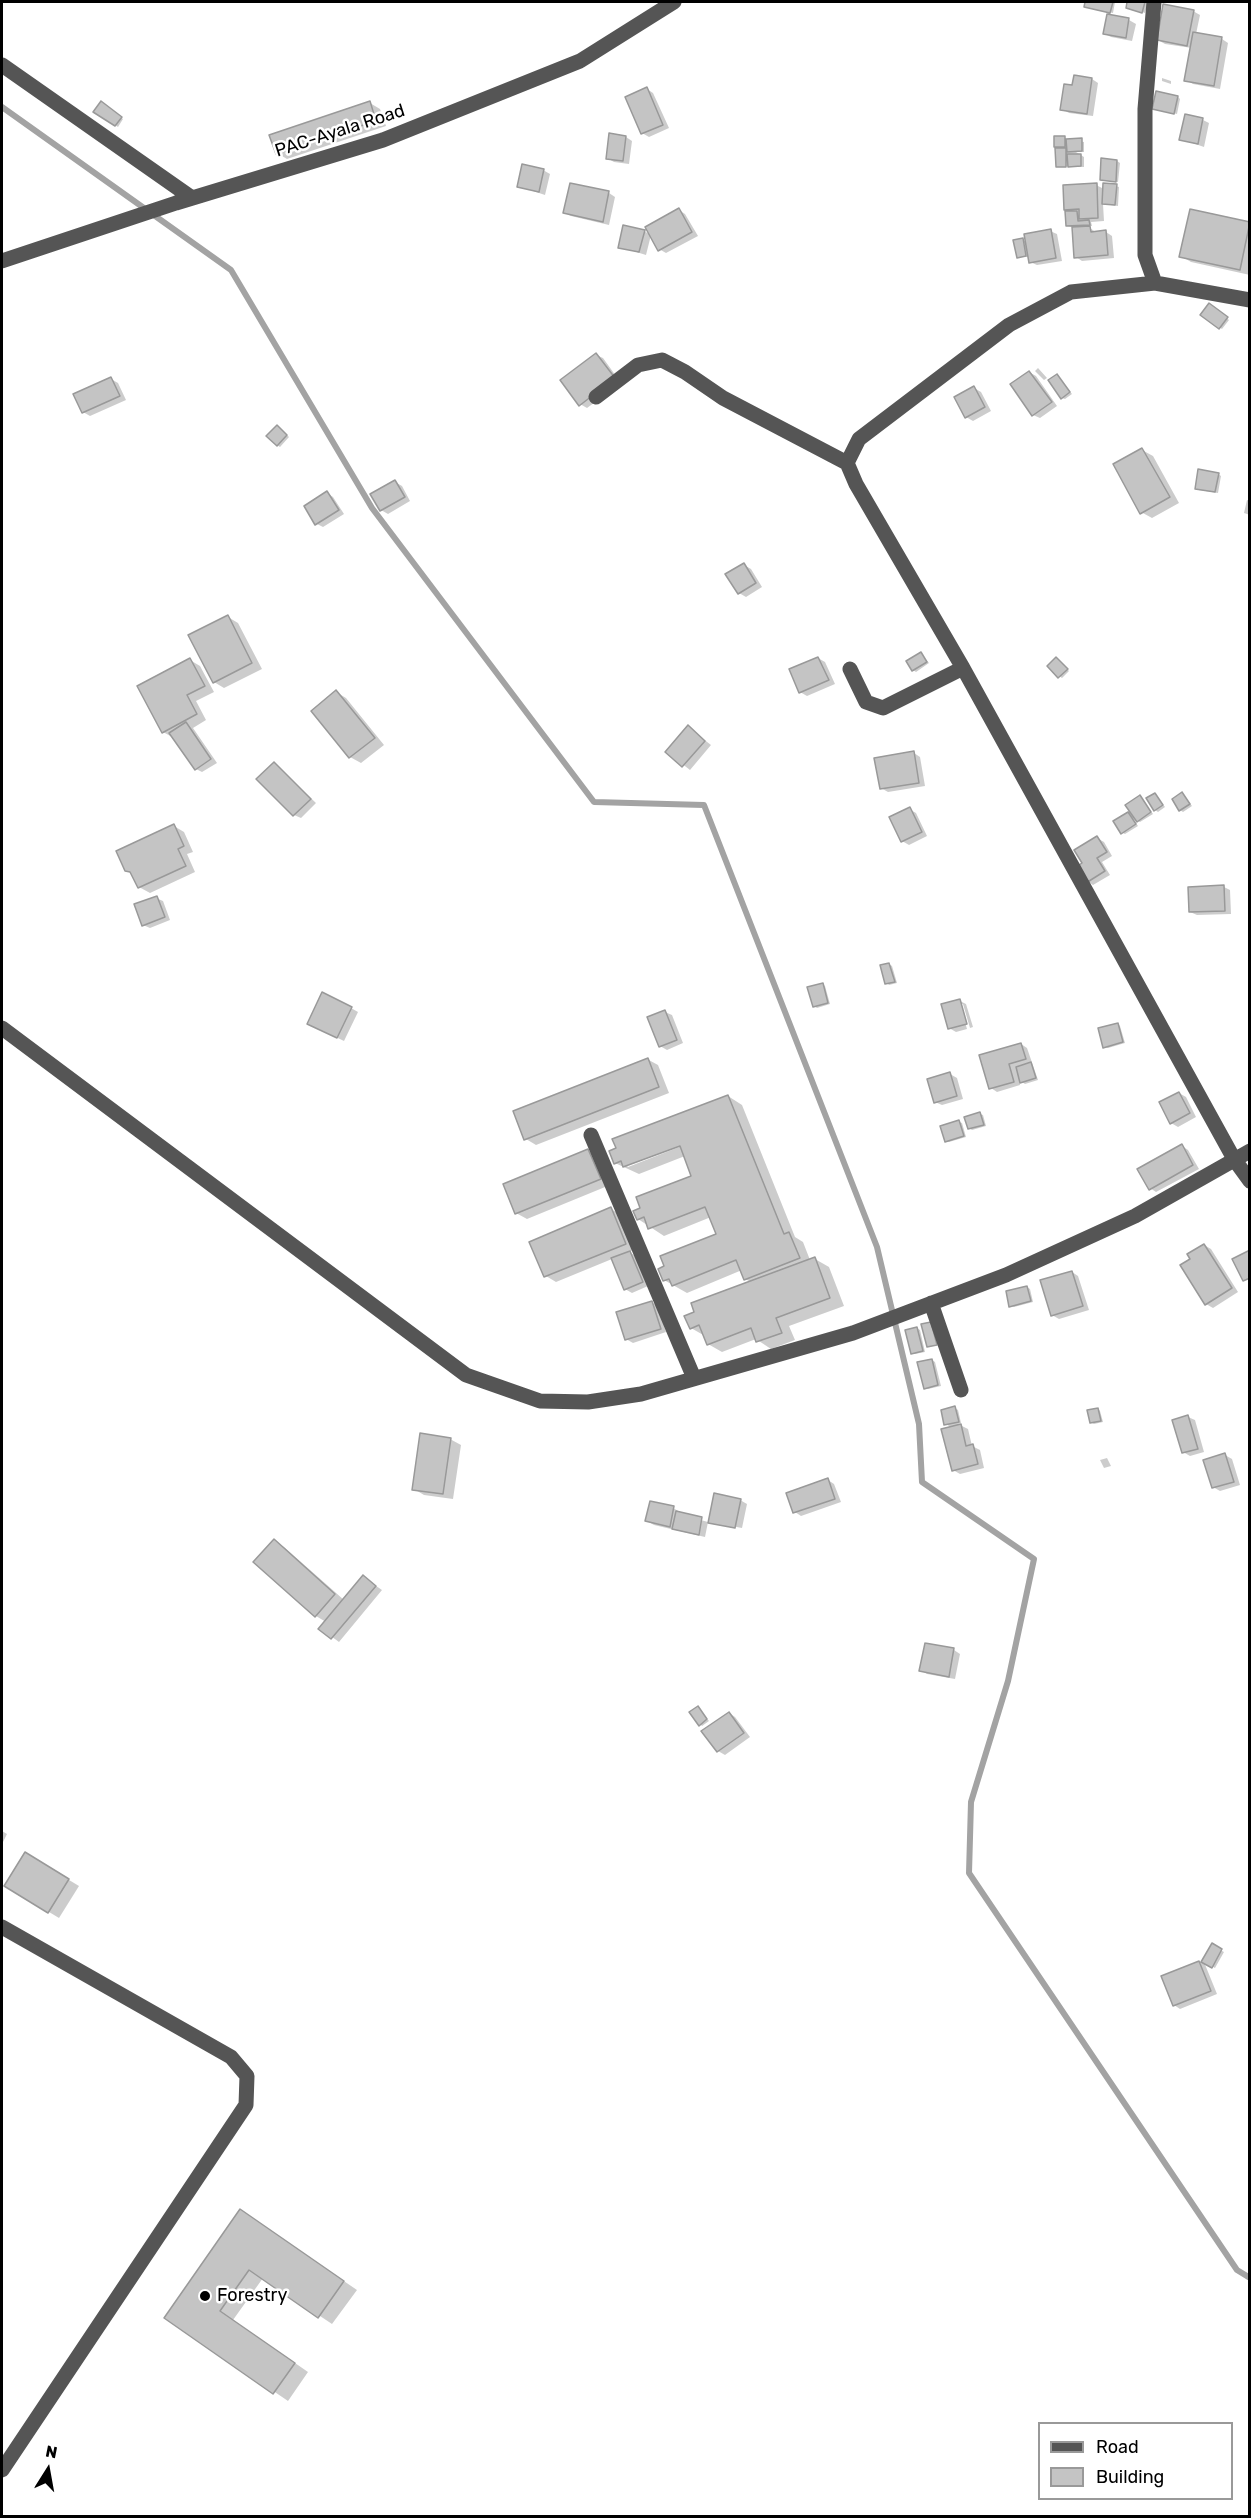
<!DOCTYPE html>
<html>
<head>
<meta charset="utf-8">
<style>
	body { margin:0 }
	#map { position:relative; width:1251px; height:2518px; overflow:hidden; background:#fff; font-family:Rubik,sans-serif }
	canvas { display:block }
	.frame { position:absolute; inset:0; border:3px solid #000; pointer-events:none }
	.legend { position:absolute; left:1038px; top:2422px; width:195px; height:78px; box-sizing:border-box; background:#fff; border:2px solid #999; margin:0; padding:8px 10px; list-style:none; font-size:18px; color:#000 }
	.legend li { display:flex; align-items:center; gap:12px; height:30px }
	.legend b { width:30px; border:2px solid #999 }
	.north { position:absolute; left:18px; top:2440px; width:60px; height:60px; -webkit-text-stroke:4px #fff; paint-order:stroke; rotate:11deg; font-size:16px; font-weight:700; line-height:24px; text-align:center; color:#000 }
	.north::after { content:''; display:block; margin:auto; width:21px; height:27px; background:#000; clip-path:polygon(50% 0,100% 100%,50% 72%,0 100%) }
</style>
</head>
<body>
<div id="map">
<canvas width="1251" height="2518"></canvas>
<div class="frame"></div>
<ul class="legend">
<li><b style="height:8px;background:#555"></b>Road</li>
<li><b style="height:16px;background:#c4c4c4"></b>Building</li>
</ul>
<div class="north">N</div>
</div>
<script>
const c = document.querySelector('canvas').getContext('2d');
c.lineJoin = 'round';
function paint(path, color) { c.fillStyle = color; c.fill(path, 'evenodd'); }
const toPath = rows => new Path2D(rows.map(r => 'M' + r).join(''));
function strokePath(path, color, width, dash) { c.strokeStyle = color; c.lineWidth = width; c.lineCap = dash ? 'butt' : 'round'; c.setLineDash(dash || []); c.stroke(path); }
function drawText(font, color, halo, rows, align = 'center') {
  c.font = font + ' Rubik,sans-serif'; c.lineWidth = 5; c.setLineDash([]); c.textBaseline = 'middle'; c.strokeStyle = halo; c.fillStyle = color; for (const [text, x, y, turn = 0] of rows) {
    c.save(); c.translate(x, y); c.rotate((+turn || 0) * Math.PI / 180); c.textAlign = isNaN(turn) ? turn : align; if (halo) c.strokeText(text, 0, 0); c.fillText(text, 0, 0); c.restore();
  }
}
const shadow = toPath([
	[1087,2,1115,2,1113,13,1089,8,1086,6],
	[1129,2,1148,2,1145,13,1128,7],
	[1193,11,1200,15,1196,34,1222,39,1228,43,1220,89,1193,84,1186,80,1192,48,1165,44,1158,40],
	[1108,16,1129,20,1136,24,1132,41,1111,37,1105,34],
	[1162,78,1171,81,1171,84,1162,81],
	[1092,79,1098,83,1093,116,1069,113,1062,109],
	[647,89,653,93,669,128,649,137,642,133],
	[1178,97,1180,99,1177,114,1157,109],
	[101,103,123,119,118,127,95,111],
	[370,103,380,109,386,126,287,159,277,153],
	[1203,120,1209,123,1204,147,1181,139],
	[626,137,632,141,629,164,614,162,607,158],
	[1055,137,1084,142,1084,152,1076,152,1084,157,1084,167,1057,166],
	[1117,161,1120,163,1118,182,1101,180],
	[543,170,550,174,545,195,518,186],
	[1096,185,1104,189,1116,186,1119,187,1118,206,1103,204,1104,221,1091,222,1092,226,1087,226,1097,233,1106,232,1112,236,1114,258,1082,261,1076,257,1073,227,1068,226,1071,213,1065,209],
	[609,193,615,197,609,225,571,216,565,213],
	[679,210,685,214,698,236,666,253,659,249],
	[1250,224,1250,275,1191,262,1181,256],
	[644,231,651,235,646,255,620,247],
	[1050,231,1057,234,1062,261,1037,265,1030,262,1030,257,1018,257,1022,240,1027,242],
	[1212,307,1229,320,1222,329,1202,314],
	[596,355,603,358,621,383,587,408,580,404],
	[1038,368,1047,378,1044,380,1035,371],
	[1029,372,1036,376,1057,406,1040,418,1033,415],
	[1057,376,1072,394,1065,399,1062,398],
	[111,379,118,383,126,400,90,416,83,412],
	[974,388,981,392,991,411,973,421,966,417],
	[280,428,289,437,280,447,277,445],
	[1142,450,1153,456,1179,503,1152,518,1141,512],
	[1218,474,1221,476,1218,493,1199,490],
	[395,482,402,486,410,501,388,514,381,510],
	[327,493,333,497,344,514,323,527,317,524],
	[1247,500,1250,501,1250,515,1244,513],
	[744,565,751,569,762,587,746,597,739,593],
	[228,617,238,623,262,669,224,688,214,682],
	[921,654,929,663,916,672,913,670],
	[818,658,825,662,835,684,807,696,800,692],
	[190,660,200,666,214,692,196,701,206,720,193,728,217,763,202,772,196,769,174,738,163,732],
	[1059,661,1069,671,1062,678,1059,676],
	[336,692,346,698,384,745,361,763,350,757,313,711],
	[688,727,711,745,690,770,667,752],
	[914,753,920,757,925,786,888,792,881,788],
	[274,763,316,803,301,818,294,815],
	[1155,794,1165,807,1158,812,1155,810],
	[1183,794,1192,806,1183,812,1180,810],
	[1140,797,1153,814,1140,822,1132,818,1138,826,1125,834,1123,833,1128,813,1136,818],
	[909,809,916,813,927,836,909,845,902,841],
	[174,826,184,832,193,852,187,854,195,872,150,893,139,887],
	[1097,838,1104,842,1112,856,1102,862,1110,875,1093,885,1087,881,1084,864],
	[1224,887,1230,890,1231,914,1197,915,1190,912],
	[156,898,163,901,170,920,150,928,143,925],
	[889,964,892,966,897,983,889,985,887,983],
	[822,984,825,986,830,1004,817,1008,814,1006],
	[960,1001,966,1004,973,1027,970,1028,963,1004,960,1004,967,1029,956,1032,949,1028],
	[351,1008,358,1012,344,1041,315,1027],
	[665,1012,672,1015,683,1043,667,1050,660,1046],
	[1118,1024,1120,1026,1125,1043,1108,1048,1105,1047],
	[1021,1044,1027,1048,1038,1080,1025,1084,1019,1080,1020,1085,997,1092,991,1088],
	[647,1059,658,1065,669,1093,536,1145,526,1139,515,1111],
	[950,1074,957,1078,963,1099,942,1105,935,1102],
	[1179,1093,1186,1097,1196,1117,1178,1127,1171,1123],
	[728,1096,742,1105,795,1237,803,1242,810,1260,815,1259,829,1267,844,1306,789,1326,795,1340,771,1349,756,1339,722,1352,708,1344,705,1336,691,1328,751,1282,745,1279,742,1270,687,1293,664,1280,718,1234,711,1217,664,1236,638,1219,693,1177,685,1156,639,1174,615,1163],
	[686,1142,687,1144,628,1167,626,1165],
	[980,1114,983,1115,986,1126,972,1130,969,1128],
	[959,1122,962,1123,966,1137,949,1142,946,1141],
	[1182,1146,1188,1150,1199,1169,1156,1192,1150,1188],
	[588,1151,598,1157,610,1185,527,1219,516,1213],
	[611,1209,621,1215,635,1249,629,1252,636,1256,648,1286,632,1293,625,1289,612,1259,556,1282,546,1276],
	[1204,1245,1211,1249,1238,1292,1213,1308,1206,1304,1192,1260],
	[1072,1272,1078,1276,1089,1310,1059,1319,1052,1315],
	[1027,1287,1030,1289,1033,1302,1014,1307,1011,1306],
	[651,1302,658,1306,666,1332,633,1343,626,1339],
	[917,1328,920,1330,925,1352,915,1354,912,1353],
	[932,1360,935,1362,941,1386,928,1389,925,1388],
	[955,1408,958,1410,961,1423,958,1424,968,1429,972,1446,980,1450,984,1468,960,1474,953,1470,952,1428,946,1424],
	[1098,1409,1100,1411,1103,1422,1094,1424,1092,1423],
	[1188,1417,1195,1420,1204,1452,1190,1456,1183,1452],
	[450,1439,461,1445,453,1499,424,1495,414,1489],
	[1225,1455,1232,1459,1240,1485,1220,1491,1213,1487],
	[1107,1458,1111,1466,1104,1468,1100,1460],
	[828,1480,834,1484,841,1502,801,1516,795,1512],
	[740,1500,747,1504,742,1528,715,1523,715,1525,710,1522],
	[673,1508,680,1512,679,1514,708,1522,705,1537,654,1525,647,1521],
	[274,1541,284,1547,344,1600,363,1577,382,1590,339,1642,320,1628,326,1622,316,1616],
	[954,1650,960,1654,955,1679,927,1674,921,1670],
	[698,1708,709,1721,702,1726,700,1724],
	[729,1713,735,1717,750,1737,725,1755,718,1751],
	[2,1831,7,1834,2,1844],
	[26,1854,79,1886,59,1918,6,1886],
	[1212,1946,1224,1952,1215,1968,1204,1962,1217,1994,1180,2009,1174,2005],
	[241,2211,357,2290,332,2324,263,2278,233,2320,308,2372,288,2401,166,2318]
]);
const stream = toPath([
	[2,107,231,270,372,508,594,802,704,805,877,1247,919,1424,922,1482,1034,1559,1008,1681,971,1802,969,1873,1237,2270,1250,2278]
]);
const building = toPath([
	[1085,2,1113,2,1110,13,1084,7,1085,2],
	[1127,2,1145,2,1142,13,1126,8,1127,2],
	[1163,4,1194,10,1187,46,1157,40,1163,4],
	[1107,14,1129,18,1126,38,1103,34,1107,14],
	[1193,32,1222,37,1214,86,1184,81,1193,32],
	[1074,75,1092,78,1087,114,1060,110,1064,84,1072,85,1074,75],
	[647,87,663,125,641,134,625,97,647,87],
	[1156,91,1178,96,1174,114,1152,109,1156,91],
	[101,101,122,117,115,126,93,112,101,101],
	[370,101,376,121,276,154,269,135,370,101],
	[1185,114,1203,118,1198,144,1179,140,1185,114],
	[609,133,626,136,623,161,606,159,609,133],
	[1054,136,1065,136,1065,147,1054,147,1054,136],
	[1082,138,1082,151,1067,152,1066,139,1082,138],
	[1055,148,1066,148,1066,167,1056,167,1055,148],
	[1067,154,1081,154,1081,166,1068,167,1067,154],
	[1101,158,1117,160,1116,182,1100,180,1101,158],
	[522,164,544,169,539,192,517,187,522,164],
	[570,183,609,191,603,222,563,213,570,183],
	[1097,183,1098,218,1079,219,1079,209,1064,210,1063,185,1097,183],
	[1103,183,1117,184,1115,205,1102,204,1103,183],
	[679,208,692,232,658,251,645,227,679,208],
	[1190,209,1250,222,1240,270,1179,257,1190,209],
	[1065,211,1077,211,1078,221,1089,220,1090,225,1066,226,1065,211],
	[623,225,645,230,639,252,618,248,623,225],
	[1090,226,1091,232,1106,230,1108,255,1074,258,1072,227,1090,226],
	[1051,229,1056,258,1029,263,1024,234,1051,229],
	[1023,238,1026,256,1017,258,1013,240,1023,238],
	[1209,303,1228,317,1219,329,1200,315,1209,303],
	[596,353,615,378,579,406,560,380,596,353],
	[1029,371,1052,402,1032,416,1010,384,1029,371],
	[1057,374,1070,392,1061,399,1048,380,1057,374],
	[111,377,120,396,82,413,73,394,111,377],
	[974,386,985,407,965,418,954,397,974,386],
	[277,425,287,435,277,446,266,436,277,425],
	[1142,448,1170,497,1140,514,1113,464,1142,448],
	[1198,469,1219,473,1215,492,1195,489,1198,469],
	[395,480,405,497,380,511,370,494,395,480],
	[327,491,339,510,315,525,304,506,327,491],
	[744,563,756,583,738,594,725,574,744,563],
	[228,615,252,663,213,683,188,635,228,615],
	[921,652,927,662,912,671,906,661,921,652],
	[818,657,829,680,799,693,789,669,818,657],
	[1056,657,1068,669,1058,678,1047,666,1056,657],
	[190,658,205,686,187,695,197,714,162,733,137,686,190,658],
	[336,690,375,738,349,758,311,711,336,690],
	[186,722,211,759,195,770,169,733,186,722],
	[688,725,705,741,682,767,665,752,688,725],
	[914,751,919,783,880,789,874,758,914,751],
	[274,762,311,799,293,816,256,779,274,762],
	[1182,792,1190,804,1179,811,1172,799,1182,792],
	[1155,793,1163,805,1154,811,1146,798,1155,793],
	[1140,795,1151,812,1137,822,1125,805,1140,795],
	[910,807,922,832,901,842,889,817,910,807],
	[1128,812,1136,824,1121,834,1113,821,1128,812],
	[174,824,184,846,178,849,186,866,138,888,130,872,125,871,116,851,174,824],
	[1097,836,1107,852,1097,858,1105,871,1086,883,1076,867,1082,863,1074,850,1097,836],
	[1224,885,1225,911,1189,912,1188,887,1224,885],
	[157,896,165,917,142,926,134,904,157,896],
	[889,963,895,982,885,984,880,965,889,963],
	[823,983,828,1003,813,1007,807,987,823,983],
	[322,992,352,1007,337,1038,307,1024,322,992],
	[960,999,967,1024,948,1029,941,1004,960,999],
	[665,1010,677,1040,659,1047,647,1017,665,1010],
	[1118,1023,1123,1042,1103,1048,1098,1028,1118,1023],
	[1021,1043,1026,1059,1009,1064,1014,1082,989,1089,979,1055,1021,1043],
	[648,1058,659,1087,524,1140,513,1111,648,1058],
	[1031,1062,1036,1078,1020,1083,1016,1067,1031,1062],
	[950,1072,957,1096,934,1103,927,1079,950,1072],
	[1179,1092,1190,1113,1170,1124,1159,1102,1179,1092],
	[728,1095,784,1234,789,1232,800,1258,744,1280,736,1260,672,1286,669,1279,663,1281,658,1269,664,1266,660,1256,716,1234,705,1207,648,1229,644,1217,637,1220,633,1211,640,1208,636,1197,691,1176,680,1146,623,1167,621,1161,614,1164,609,1151,616,1148,612,1139,728,1095],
	[980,1112,984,1125,968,1129,964,1117,980,1112],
	[959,1120,964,1136,945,1142,940,1126,959,1120],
	[1182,1144,1193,1165,1149,1190,1137,1169,1182,1144],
	[588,1149,601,1179,515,1214,503,1184,588,1149],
	[611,1207,626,1244,544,1277,529,1242,611,1207],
	[1204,1244,1232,1288,1205,1305,1180,1265,1190,1259,1187,1254,1204,1244],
	[1250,1250,1250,1278,1243,1281,1232,1259,1250,1250],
	[630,1251,643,1282,624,1290,611,1258,630,1251],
	[815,1257,830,1298,776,1318,782,1333,756,1342,751,1328,707,1345,699,1325,690,1329,684,1316,694,1312,691,1303,815,1257],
	[1072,1271,1083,1306,1051,1316,1040,1280,1072,1271],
	[1027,1286,1031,1301,1009,1307,1006,1291,1027,1286],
	[652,1301,661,1329,625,1340,616,1312,652,1301],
	[931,1322,937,1345,927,1347,921,1324,931,1322],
	[917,1327,923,1351,911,1354,905,1330,917,1327],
	[932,1359,938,1385,924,1389,917,1362,932,1359],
	[955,1406,959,1422,944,1425,941,1410,955,1406],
	[1098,1408,1101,1421,1090,1423,1087,1410,1098,1408],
	[1188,1415,1198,1449,1182,1453,1172,1420,1188,1415],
	[961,1424,966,1446,973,1444,978,1464,952,1471,941,1429,961,1424],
	[420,1433,451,1438,443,1494,412,1490,420,1433],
	[1225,1453,1234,1482,1212,1488,1203,1460,1225,1453],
	[828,1478,835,1499,793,1513,786,1493,828,1478],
	[714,1493,741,1499,735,1528,708,1523,714,1493],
	[650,1501,674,1506,670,1527,645,1521,650,1501],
	[676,1511,702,1517,699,1535,672,1529,676,1511],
	[274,1539,335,1594,315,1617,253,1562,274,1539],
	[363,1575,376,1586,331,1639,318,1629,363,1575],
	[925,1643,954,1648,949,1677,919,1671,925,1643],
	[698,1706,707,1719,699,1726,689,1712,698,1706],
	[729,1712,744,1733,717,1752,701,1731,729,1712],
	[25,1852,69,1879,48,1913,4,1886,25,1852],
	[1212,1943,1222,1949,1212,1968,1201,1962,1212,1943],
	[1199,1961,1211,1991,1173,2006,1161,1976,1199,1961],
	[240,2209,344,2281,318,2318,249,2270,220,2311,295,2363,273,2394,164,2318,240,2209]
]);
const minor = toPath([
	[1154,2,1145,109,1145,255,1155,283],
	[2,65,192,198],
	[2,261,176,203,383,140,580,61,674,2],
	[1250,300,1155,283,1071,292,1009,325,859,439,847,463,856,484,963,668,1234,1159,1250,1181],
	[596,397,638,365,662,360,685,372,723,398,847,463],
	[850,669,866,702,883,708,963,668],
	[2,1028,466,1375,540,1401,588,1402,641,1394,853,1333,1006,1275,1135,1216,1250,1151],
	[591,1135,694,1378],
	[931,1303,961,1390],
	[2,1927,231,2057,247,2076,246,2105,2,2470]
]);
const markers = [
	[205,2296,6,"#000"]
];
const streetNames = [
	["PAC-Ayala Road",340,131,-18]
];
const poiNames = [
	["Forestry",217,2296]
];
paint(shadow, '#0003');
strokePath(stream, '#a3a3a3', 6);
paint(building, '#c4c4c4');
strokePath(building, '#999', 1.5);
strokePath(minor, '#555', 15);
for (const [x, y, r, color] of markers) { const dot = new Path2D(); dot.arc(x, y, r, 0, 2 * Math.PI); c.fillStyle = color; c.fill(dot); strokePath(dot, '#fff', 2); }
drawText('18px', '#000', '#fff', streetNames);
drawText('18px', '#000', '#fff', poiNames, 'left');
</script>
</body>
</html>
